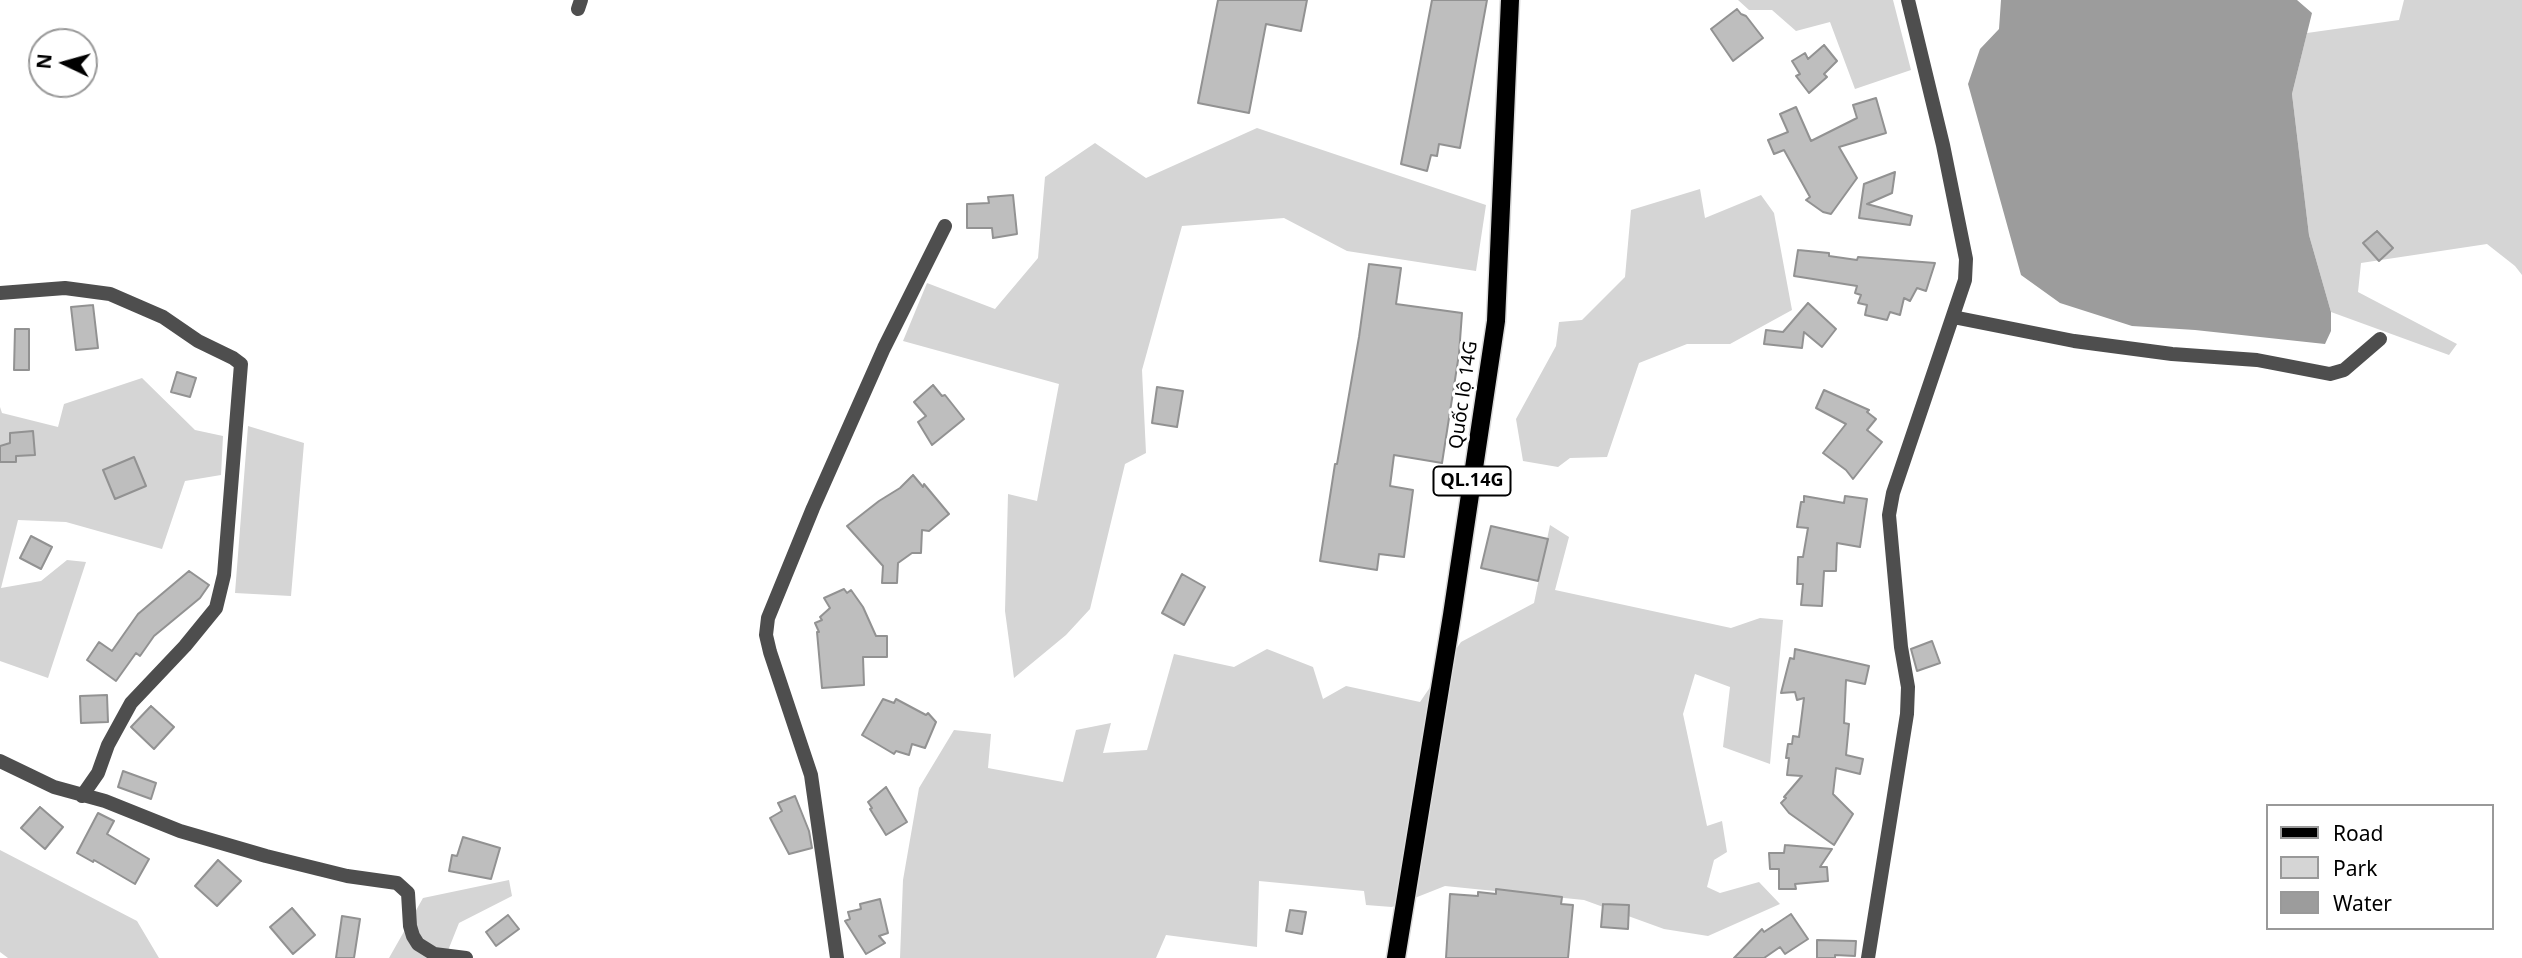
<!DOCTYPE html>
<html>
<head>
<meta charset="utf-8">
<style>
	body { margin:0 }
	#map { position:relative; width:2522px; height:958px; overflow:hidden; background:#fff; font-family:"Noto Sans",sans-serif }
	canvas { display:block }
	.legend { position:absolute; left:2266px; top:804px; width:228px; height:126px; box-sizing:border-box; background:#fff; border:2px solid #999; margin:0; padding:9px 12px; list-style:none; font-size:21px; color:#000 }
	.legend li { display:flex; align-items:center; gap:14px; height:35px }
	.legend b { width:35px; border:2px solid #999 }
	.north { position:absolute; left:28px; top:28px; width:70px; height:70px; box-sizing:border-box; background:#fff; border:2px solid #999; border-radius:50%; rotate:275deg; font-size:19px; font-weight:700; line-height:28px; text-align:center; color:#000 }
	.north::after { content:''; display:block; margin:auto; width:24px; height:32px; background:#000; clip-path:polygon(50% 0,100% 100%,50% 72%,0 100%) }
</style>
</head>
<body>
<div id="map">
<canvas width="2522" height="958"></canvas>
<ul class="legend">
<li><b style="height:9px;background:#000"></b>Road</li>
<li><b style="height:19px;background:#d5d5d5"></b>Park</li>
<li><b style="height:19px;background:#9c9c9c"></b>Water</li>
</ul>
<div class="north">N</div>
</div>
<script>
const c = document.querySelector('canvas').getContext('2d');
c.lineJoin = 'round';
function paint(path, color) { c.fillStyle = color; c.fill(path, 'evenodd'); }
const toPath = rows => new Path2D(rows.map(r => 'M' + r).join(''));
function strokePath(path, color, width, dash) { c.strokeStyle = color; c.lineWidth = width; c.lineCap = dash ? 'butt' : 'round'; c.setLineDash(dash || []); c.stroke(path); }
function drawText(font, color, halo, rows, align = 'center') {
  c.font = font + ' "Noto Sans",sans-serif'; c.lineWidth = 6; c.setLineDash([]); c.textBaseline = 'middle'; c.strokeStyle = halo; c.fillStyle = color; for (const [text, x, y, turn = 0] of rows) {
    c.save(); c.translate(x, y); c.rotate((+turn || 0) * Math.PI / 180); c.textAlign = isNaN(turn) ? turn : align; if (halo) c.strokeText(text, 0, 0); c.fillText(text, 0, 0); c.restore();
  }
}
const green = toPath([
	[1738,0,1893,0,1911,70,1855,89,1830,22,1796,31,1772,10,1749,10],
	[2404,0,2522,0,2522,275,2515,266,2487,244,2361,263,2358,292,2457,344,2449,355,2331,312,2309,235,2292,94,2307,33,2399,20],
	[1257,128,1486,205,1476,271,1347,251,1284,218,1182,226,1142,370,1146,453,1125,464,1090,609,1066,635,1014,678,1005,611,1008,494,1037,501,1059,384,903,341,927,283,995,309,1038,258,1045,177,1095,143,1146,178],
	[1700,189,1705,218,1761,195,1774,213,1792,310,1730,344,1687,344,1639,363,1607,457,1570,458,1558,467,1523,461,1516,419,1556,346,1559,322,1582,320,1625,277,1631,210],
	[142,378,195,430,223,436,221,475,185,481,162,549,66,522,18,520,1,588,41,581,67,560,86,562,48,678,0,661,0,407,2,413,58,427,64,404],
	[248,426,304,443,291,596,235,593],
	[1550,525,1569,537,1555,590,1731,628,1760,618,1783,620,1770,764,1723,747,1730,687,1695,674,1683,714,1707,826,1722,821,1727,852,1714,860,1707,887,1720,893,1759,882,1780,904,1708,936,1664,929,1584,900,1445,886,1392,907,1366,905,1364,891,1259,881,1257,947,1166,935,1156,958,900,958,903,880,919,788,954,730,991,734,988,768,1063,782,1076,730,1111,723,1103,753,1147,750,1174,654,1234,667,1267,649,1313,667,1323,699,1346,686,1420,702,1461,642,1534,603],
	[0,850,137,921,159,958,8,958,0,952],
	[509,880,512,896,459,923,445,958,389,958,423,898]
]);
const water = toPath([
	[2001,0,2297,0,2312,13,2292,94,2309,235,2331,312,2331,331,2325,344,2195,330,2132,326,2060,303,2021,275,1968,84,1980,49,1999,29]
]);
const building = toPath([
	[1218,0,1307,0,1301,31,1266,24,1249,113,1198,103,1218,0],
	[1432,0,1487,0,1460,148,1439,144,1437,156,1431,155,1427,171,1401,164,1432,0],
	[1737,9,1741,14,1746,16,1763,38,1733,61,1711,29,1737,9],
	[1824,45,1837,61,1824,74,1827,77,1809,93,1796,76,1800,74,1792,61,1805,53,1808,59,1824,45],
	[1876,98,1886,133,1839,147,1857,178,1831,214,1823,212,1806,200,1810,197,1784,150,1774,154,1768,140,1788,132,1780,114,1796,107,1811,141,1857,118,1853,105,1876,98],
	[1895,172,1892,193,1867,204,1912,216,1910,225,1859,218,1864,184,1895,172],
	[1013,195,1017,234,993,238,992,228,967,228,967,204,989,203,988,197,1013,195],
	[2377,231,2393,248,2379,261,2363,243,2377,231],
	[1798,250,1829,253,1829,256,1857,260,1858,257,1935,263,1926,291,1917,288,1910,301,1904,298,1900,315,1890,312,1887,320,1865,315,1867,305,1858,303,1861,295,1855,293,1857,286,1794,276,1798,250],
	[1369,264,1401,268,1396,304,1462,313,1459,354,1442,463,1394,455,1390,486,1413,490,1404,557,1379,554,1377,570,1320,561,1335,464,1337,464,1359,337,1369,264],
	[1808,303,1836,329,1822,347,1804,332,1802,348,1764,344,1766,330,1783,332,1808,303],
	[93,305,98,348,76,350,71,307,93,305],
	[15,329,29,329,29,370,14,370,15,329],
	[177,372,196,378,190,397,171,392,177,372],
	[933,385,942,396,945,395,964,419,932,445,918,422,926,416,914,402,933,385],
	[1157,387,1183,391,1177,427,1152,423,1157,387],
	[1824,390,1869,410,1867,412,1876,419,1867,430,1882,442,1853,479,1846,470,1823,453,1846,424,1816,408,1824,390],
	[33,431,35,455,16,456,16,462,0,462,0,446,10,443,10,433,33,431],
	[134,457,146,486,115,499,103,470,134,457],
	[913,475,923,487,924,484,949,514,929,531,922,530,921,553,912,553,898,563,897,583,882,583,883,566,847,526,879,501,900,488,913,475],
	[1804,496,1844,503,1845,496,1867,499,1860,547,1837,543,1836,571,1824,571,1822,606,1801,605,1803,584,1797,584,1798,557,1803,557,1808,528,1797,527,1801,502,1804,502,1804,496],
	[1491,526,1548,539,1538,581,1481,568,1491,526],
	[31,536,52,547,41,569,20,558,31,536],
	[189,571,209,585,200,598,154,636,140,656,136,653,116,681,87,660,99,642,112,651,138,614,189,571],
	[1182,574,1205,587,1184,625,1162,613,1182,574],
	[844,589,847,593,851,590,863,607,876,636,887,636,887,657,863,657,864,685,822,688,817,632,819,632,815,623,822,620,820,617,830,608,824,598,844,589],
	[1932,641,1940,663,1917,671,1911,649,1932,641],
	[1795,649,1869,666,1865,684,1846,680,1844,723,1849,724,1846,755,1863,759,1860,774,1836,768,1833,794,1853,814,1834,845,1789,813,1781,803,1786,798,1784,797,1802,776,1787,775,1789,758,1786,758,1788,744,1792,744,1793,736,1799,737,1804,698,1797,700,1795,692,1781,693,1790,658,1794,659,1795,649],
	[107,695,108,722,81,723,80,696,107,695],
	[883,699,894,703,896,699,926,715,928,713,936,722,925,748,912,744,909,755,896,751,894,754,862,735,883,699],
	[151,706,174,727,154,749,131,727,151,706],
	[123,771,156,783,151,799,118,787,123,771],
	[886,787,907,822,886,835,870,809,872,808,868,802,886,787],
	[795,796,809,831,812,848,789,854,770,818,782,811,778,803,795,796],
	[40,807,63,827,45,849,21,828,40,807],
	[98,813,114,821,107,834,149,859,135,884,94,860,93,862,77,853,98,813],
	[463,837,500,848,491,879,449,871,452,855,457,856,463,837],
	[1785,845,1832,849,1820,867,1827,867,1828,881,1795,884,1796,889,1779,889,1779,869,1770,869,1769,853,1784,853,1785,845],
	[218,860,241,881,217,906,195,886,218,860],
	[1496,889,1562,897,1561,904,1573,905,1568,958,1446,958,1450,894,1478,896,1478,892,1496,894,1496,889],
	[880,899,888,933,879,936,885,943,866,954,845,921,850,919,848,912,861,909,860,904,880,899],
	[1603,904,1629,905,1628,929,1601,927,1603,904],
	[292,908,315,935,293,954,270,927,292,908],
	[1290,910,1306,912,1302,934,1286,931,1290,910],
	[1791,914,1808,939,1785,954,1780,947,1764,958,1734,958,1762,929,1764,932,1791,914],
	[508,915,519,929,496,946,486,932,508,915],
	[342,916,360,919,354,958,336,958,342,916],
	[1817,940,1856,941,1855,956,1835,955,1835,958,1817,958,1817,940]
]);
const minor = toPath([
	[578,9,581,0],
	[0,293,65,288,110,294,163,317,198,341,233,358,241,364,224,575,216,608,185,646,131,703,108,745,98,773,82,796],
	[1953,317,2074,341,2172,354,2257,360,2330,374,2344,370,2380,339],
	[0,761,54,787,105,801,180,831,266,856,347,876,397,883,408,893,410,926,413,936,418,944,434,954,466,958],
	[837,958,811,775,770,652,766,635,768,618,813,508,884,348,945,226],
	[1868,958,1907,714,1908,687,1901,647,1889,515,1893,493,1965,280,1966,259,1943,145,1908,0]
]);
const primary = toPath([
	[1396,958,1452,615,1496,321,1510,0]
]);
const shields = [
	[1472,481,77]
];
const shieldNames = [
	["QL.14G",1472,481]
];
const streetNames = [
	["Quốc lộ 14G",1464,395,-82]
];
paint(green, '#d5d5d5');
paint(water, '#9c9c9c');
paint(building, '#bebebe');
strokePath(building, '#929292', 2);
strokePath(primary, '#dbdbdb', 21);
strokePath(minor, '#4e4e4e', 14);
strokePath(primary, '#000', 18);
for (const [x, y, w] of shields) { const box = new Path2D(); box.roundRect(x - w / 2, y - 14.5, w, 29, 5); c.fillStyle = '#fff'; c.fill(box); strokePath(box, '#000', 2); }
drawText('bold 18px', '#000', null, shieldNames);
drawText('19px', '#000', '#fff', streetNames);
</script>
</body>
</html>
